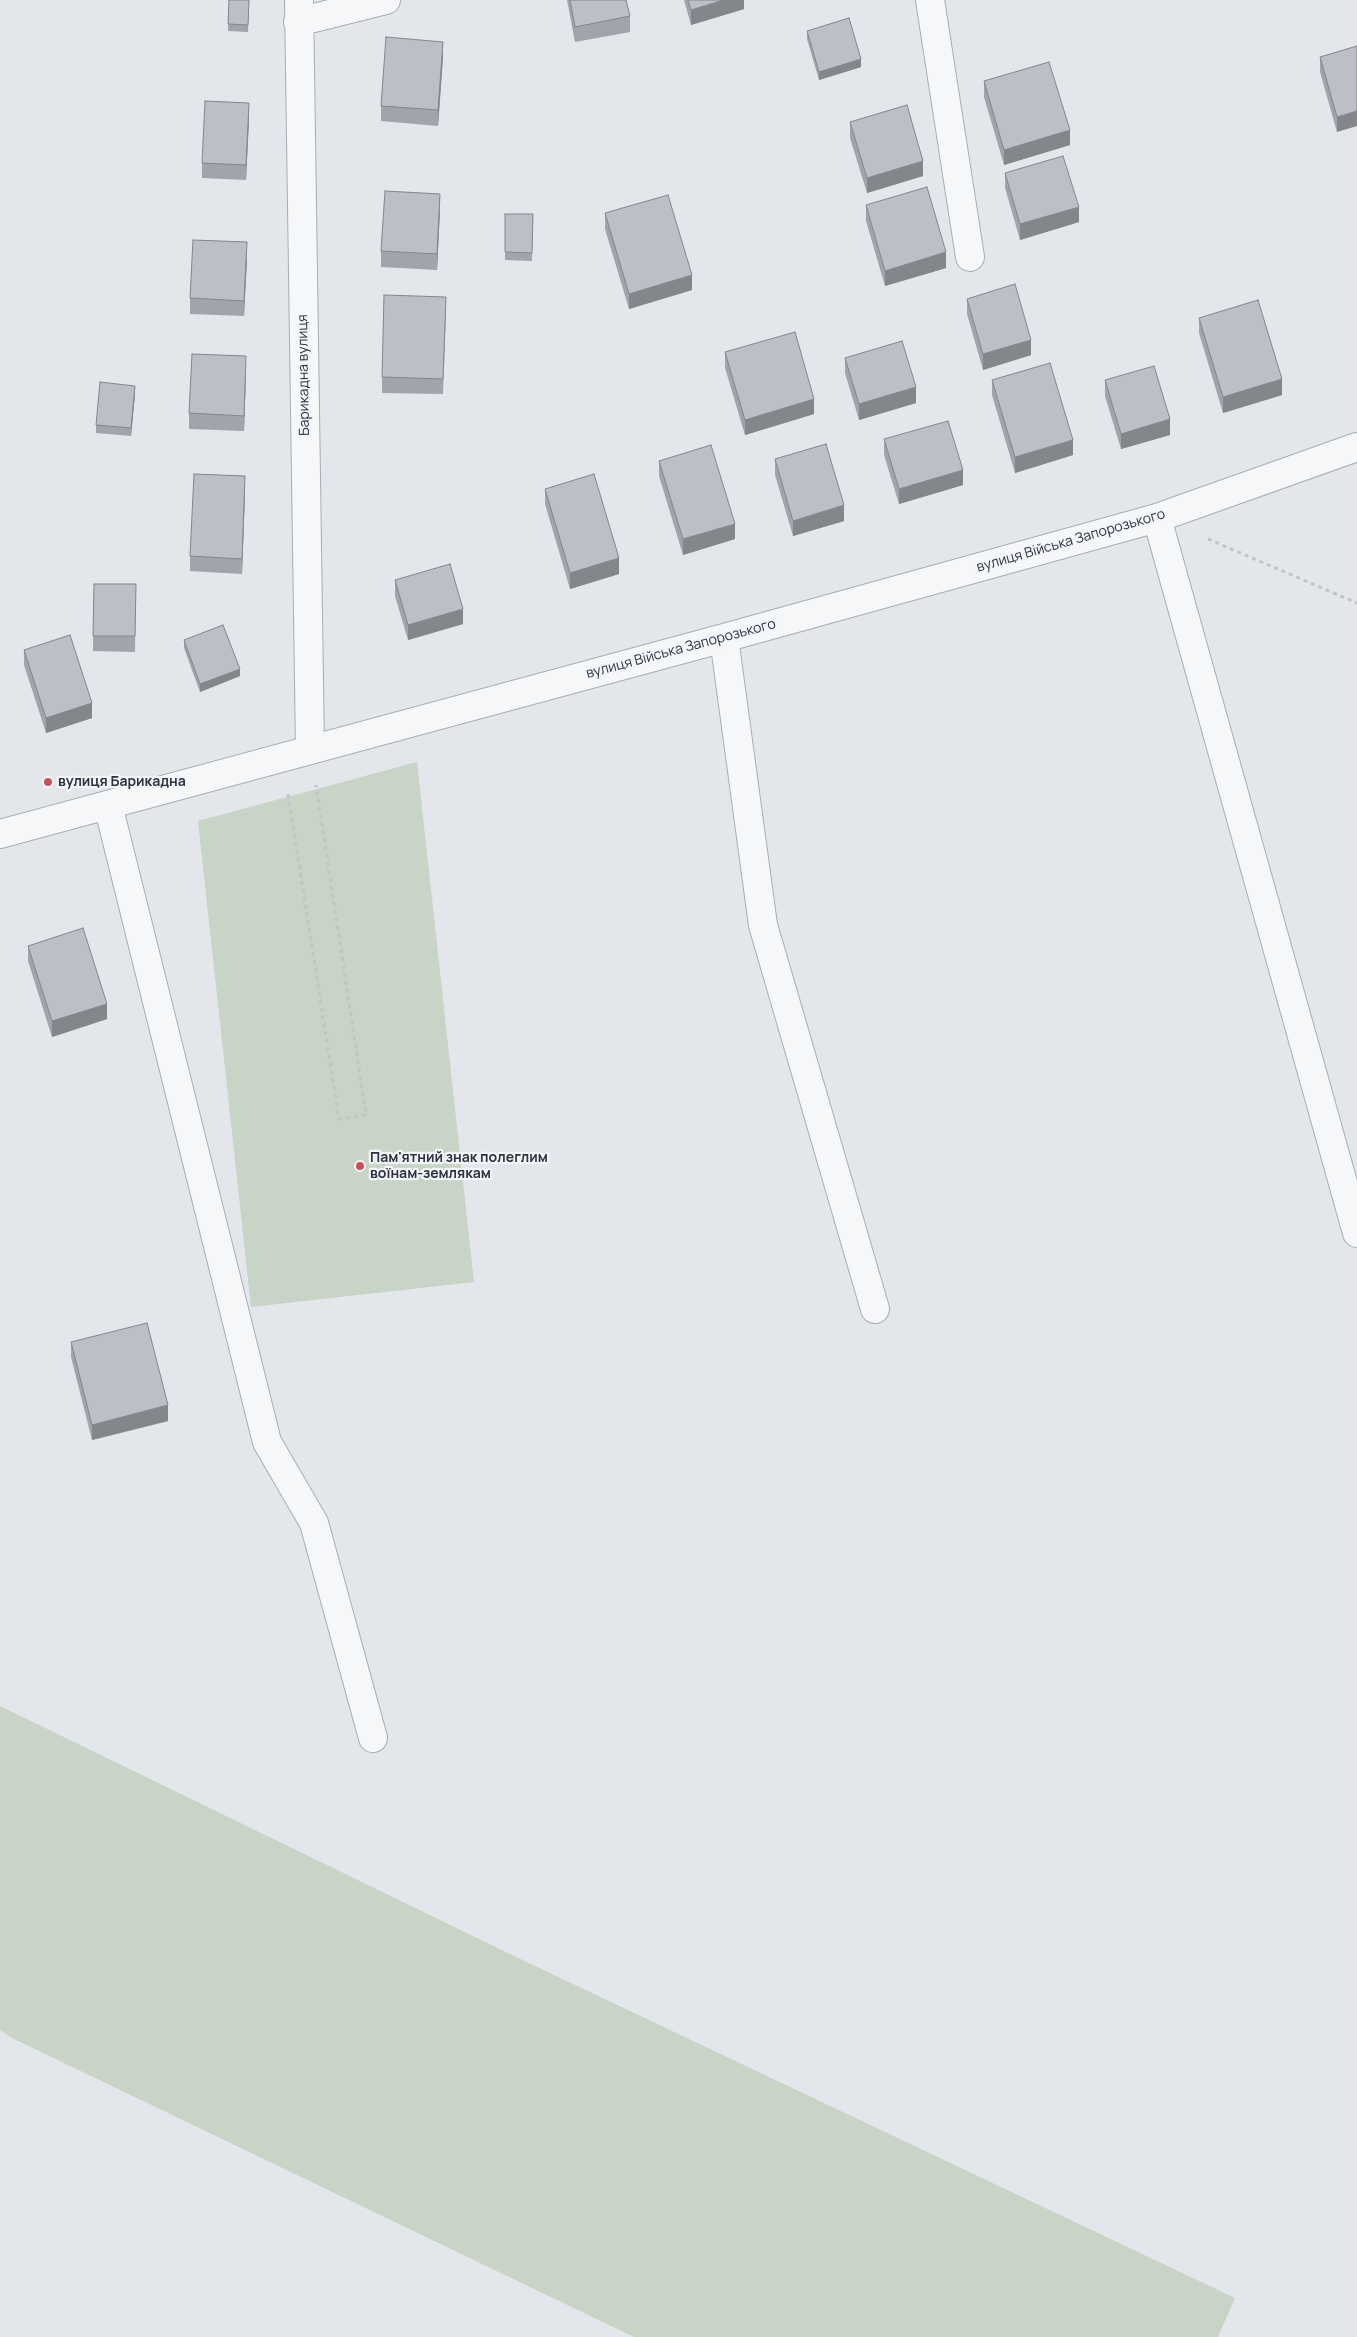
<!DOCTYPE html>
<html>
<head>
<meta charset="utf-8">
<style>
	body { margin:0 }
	canvas { display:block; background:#e3e6eb }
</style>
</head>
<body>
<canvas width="1357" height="2337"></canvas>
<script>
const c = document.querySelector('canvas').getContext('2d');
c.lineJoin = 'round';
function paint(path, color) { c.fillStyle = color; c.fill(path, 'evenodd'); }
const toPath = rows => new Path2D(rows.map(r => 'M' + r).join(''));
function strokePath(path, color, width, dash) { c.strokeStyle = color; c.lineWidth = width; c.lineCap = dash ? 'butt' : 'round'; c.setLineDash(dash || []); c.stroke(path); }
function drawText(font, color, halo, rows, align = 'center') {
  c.font = font + ' Manrope,sans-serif'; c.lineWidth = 4.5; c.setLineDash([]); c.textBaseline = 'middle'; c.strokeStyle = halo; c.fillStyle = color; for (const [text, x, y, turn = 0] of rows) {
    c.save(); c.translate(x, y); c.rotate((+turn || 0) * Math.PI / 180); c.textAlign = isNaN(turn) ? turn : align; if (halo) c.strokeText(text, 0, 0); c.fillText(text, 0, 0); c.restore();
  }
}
const green = toPath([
	[417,762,474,1282,251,1307,198,821],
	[0,1706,514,1956,1235,2298,1218,2337,634,2337,12,2038,0,2030]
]);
const path = toPath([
	[1208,539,1357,603],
	[288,794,339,1119,366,1115,316,785]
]);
const minor = toPath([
	[299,0,310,750],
	[930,0,970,257],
	[298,22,386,0],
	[1157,518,1357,1233],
	[724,638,763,925,875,1309],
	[108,805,267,1442,314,1523,373,1738],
	[0,834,724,638,1157,518,1357,447]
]);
const wall = toPath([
	[229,0,249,0,248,32,228,31],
	[567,0,626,0,630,16,630,32,575,42],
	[684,0,744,0,744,9,691,25],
	[807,31,861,67,819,80,807,39],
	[1357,46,1337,132,1320,72,1320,57],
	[443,57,438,126,381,121,381,106],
	[984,81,1070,145,1004,165,984,97],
	[249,119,246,180,202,178,202,163],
	[850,122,923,176,867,193,850,138],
	[1005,173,1079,222,1020,240,1005,188],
	[866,205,946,268,885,286,866,221],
	[440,210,437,270,381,267,381,251],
	[605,213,692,290,629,309,605,229],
	[505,214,533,214,532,261,505,260],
	[247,258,244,316,190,314,190,298],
	[967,299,1031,355,983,370,967,314],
	[446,312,443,394,382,393,382,377],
	[1199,318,1282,395,1223,413,1199,333],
	[725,352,814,414,745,435,725,368],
	[845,358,916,403,859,420,845,373],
	[246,372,244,431,189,429,189,413],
	[992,380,1073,455,1015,473,992,395],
	[1105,380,1170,435,1121,449,1105,396],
	[135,394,131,436,96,433,96,425],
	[884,439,963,485,899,504,884,455],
	[775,459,844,521,793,536,775,475],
	[659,461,735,539,683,555,659,476],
	[545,489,619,574,570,589,545,504],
	[245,492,242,574,190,571,190,556],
	[395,580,463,624,408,640,395,596],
	[94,584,136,584,135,652,93,651],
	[184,640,240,676,200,692,184,648],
	[24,650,92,718,46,733,24,665],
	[28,946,107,1019,52,1037,28,961],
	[71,1342,168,1421,92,1440,71,1357]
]);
const shadedWall = toPath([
	[724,0,744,0,744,9,691,25,691,10],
	[443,42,443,57,438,126,438,110],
	[861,59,861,67,819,80,819,72],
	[249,103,249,119,246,180,246,165],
	[1357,111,1357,126,1337,132,1337,117],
	[1070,130,1070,145,1004,165,1004,150],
	[923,161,923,176,867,193,867,178],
	[440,194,440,210,437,270,437,254],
	[1079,207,1079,222,1020,240,1020,224],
	[247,242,247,258,244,316,244,301],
	[946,252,946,268,885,286,885,271],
	[692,275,692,290,629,309,629,294],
	[1031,340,1031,355,983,370,983,354],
	[246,356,246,372,244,431,244,416],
	[1282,379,1282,395,1223,413,1223,397],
	[135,386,135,394,131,436,131,428],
	[916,387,916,403,859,420,859,404],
	[814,399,814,414,745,435,745,420],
	[1170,419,1170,435,1121,449,1121,434],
	[1073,440,1073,455,1015,473,1015,457],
	[963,470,963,485,899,504,899,489],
	[245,476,245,492,242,574,242,559],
	[844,505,844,521,793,536,793,521],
	[735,524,735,539,683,555,683,539],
	[619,558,619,574,570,589,570,573],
	[463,609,463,624,408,640,408,625],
	[240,669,240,676,200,692,200,684],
	[92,703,92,718,46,733,46,718],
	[107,1004,107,1019,52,1037,52,1021],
	[168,1405,168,1421,92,1440,92,1425]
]);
const building = toPath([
	[229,0,249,0,248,25,228,24,229,0],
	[570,0,626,0,630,16,575,27,570,0],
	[688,0,724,0,691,10,688,0],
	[849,18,861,59,819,72,807,31,849,18],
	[386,37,443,42,438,110,381,106,386,37],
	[1357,46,1357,111,1337,117,1320,57,1357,46],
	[1049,62,1070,130,1004,150,984,81,1049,62],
	[205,101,249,103,246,165,202,163,205,101],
	[907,105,923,161,867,178,850,122,907,105],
	[1063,156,1079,207,1020,224,1005,173,1063,156],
	[927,187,946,252,885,271,866,205,927,187],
	[385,191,440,194,437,254,381,251,385,191],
	[668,195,692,275,629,294,605,213,668,195],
	[505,214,533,214,532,253,505,252,505,214],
	[193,240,247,242,244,301,190,298,193,240],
	[1015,284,1031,340,983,354,967,299,1015,284],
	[384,295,446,297,443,379,382,377,384,295],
	[1258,300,1282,379,1223,397,1199,318,1258,300],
	[795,332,814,399,745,420,725,352,795,332],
	[902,341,916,387,859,404,845,358,902,341],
	[192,354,246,356,244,416,189,413,192,354],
	[1050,363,1073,440,1015,457,992,380,1050,363],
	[1154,366,1170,419,1121,434,1105,380,1154,366],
	[100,382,135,386,131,428,96,425,100,382],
	[948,421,963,470,899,489,884,439,948,421],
	[826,444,844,505,793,521,775,459,826,444],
	[711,445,735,524,683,539,659,461,711,445],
	[194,474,245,476,242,559,190,556,194,474],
	[594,474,619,558,570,573,545,489,594,474],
	[450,564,463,609,408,625,395,580,450,564],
	[94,584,136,584,135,636,93,636,94,584],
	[223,625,240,669,200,684,184,640,223,625],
	[70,635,92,703,46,718,24,650,70,635],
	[83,928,107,1004,52,1021,28,946,83,928],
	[147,1323,168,1405,92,1425,71,1342,147,1323]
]);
const markers = [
	[48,782,5,"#c94f5d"],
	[360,1166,5,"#c94f5d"]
];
const streetNames = [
	["Барикадна вулиця",304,375,-91],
	["вулиця Війська Запорозького",1071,541,-16],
	["вулиця Війська Запорозького",681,649,-15]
];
const poiNames = [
	["вулиця Барикадна",58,782],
	["Пам'ятний знак полеглим",370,1158],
	["воїнам-землякам",370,1174]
];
paint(green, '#c8d4c5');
strokePath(minor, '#a8adb5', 30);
strokePath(path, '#c1c4c9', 3, [4, 4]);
strokePath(minor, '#f6f7f9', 28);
paint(wall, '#a1a4ab');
paint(shadedWall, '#83868b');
paint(building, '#bbbfc7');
strokePath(building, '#83868b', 1);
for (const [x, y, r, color] of markers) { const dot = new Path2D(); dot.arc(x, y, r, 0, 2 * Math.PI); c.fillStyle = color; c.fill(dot); strokePath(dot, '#f3f5f8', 2); }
drawText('14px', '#2c3342', '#f3f5f8', streetNames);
drawText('bold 14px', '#2c3342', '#f3f5f8', poiNames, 'left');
</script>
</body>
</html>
